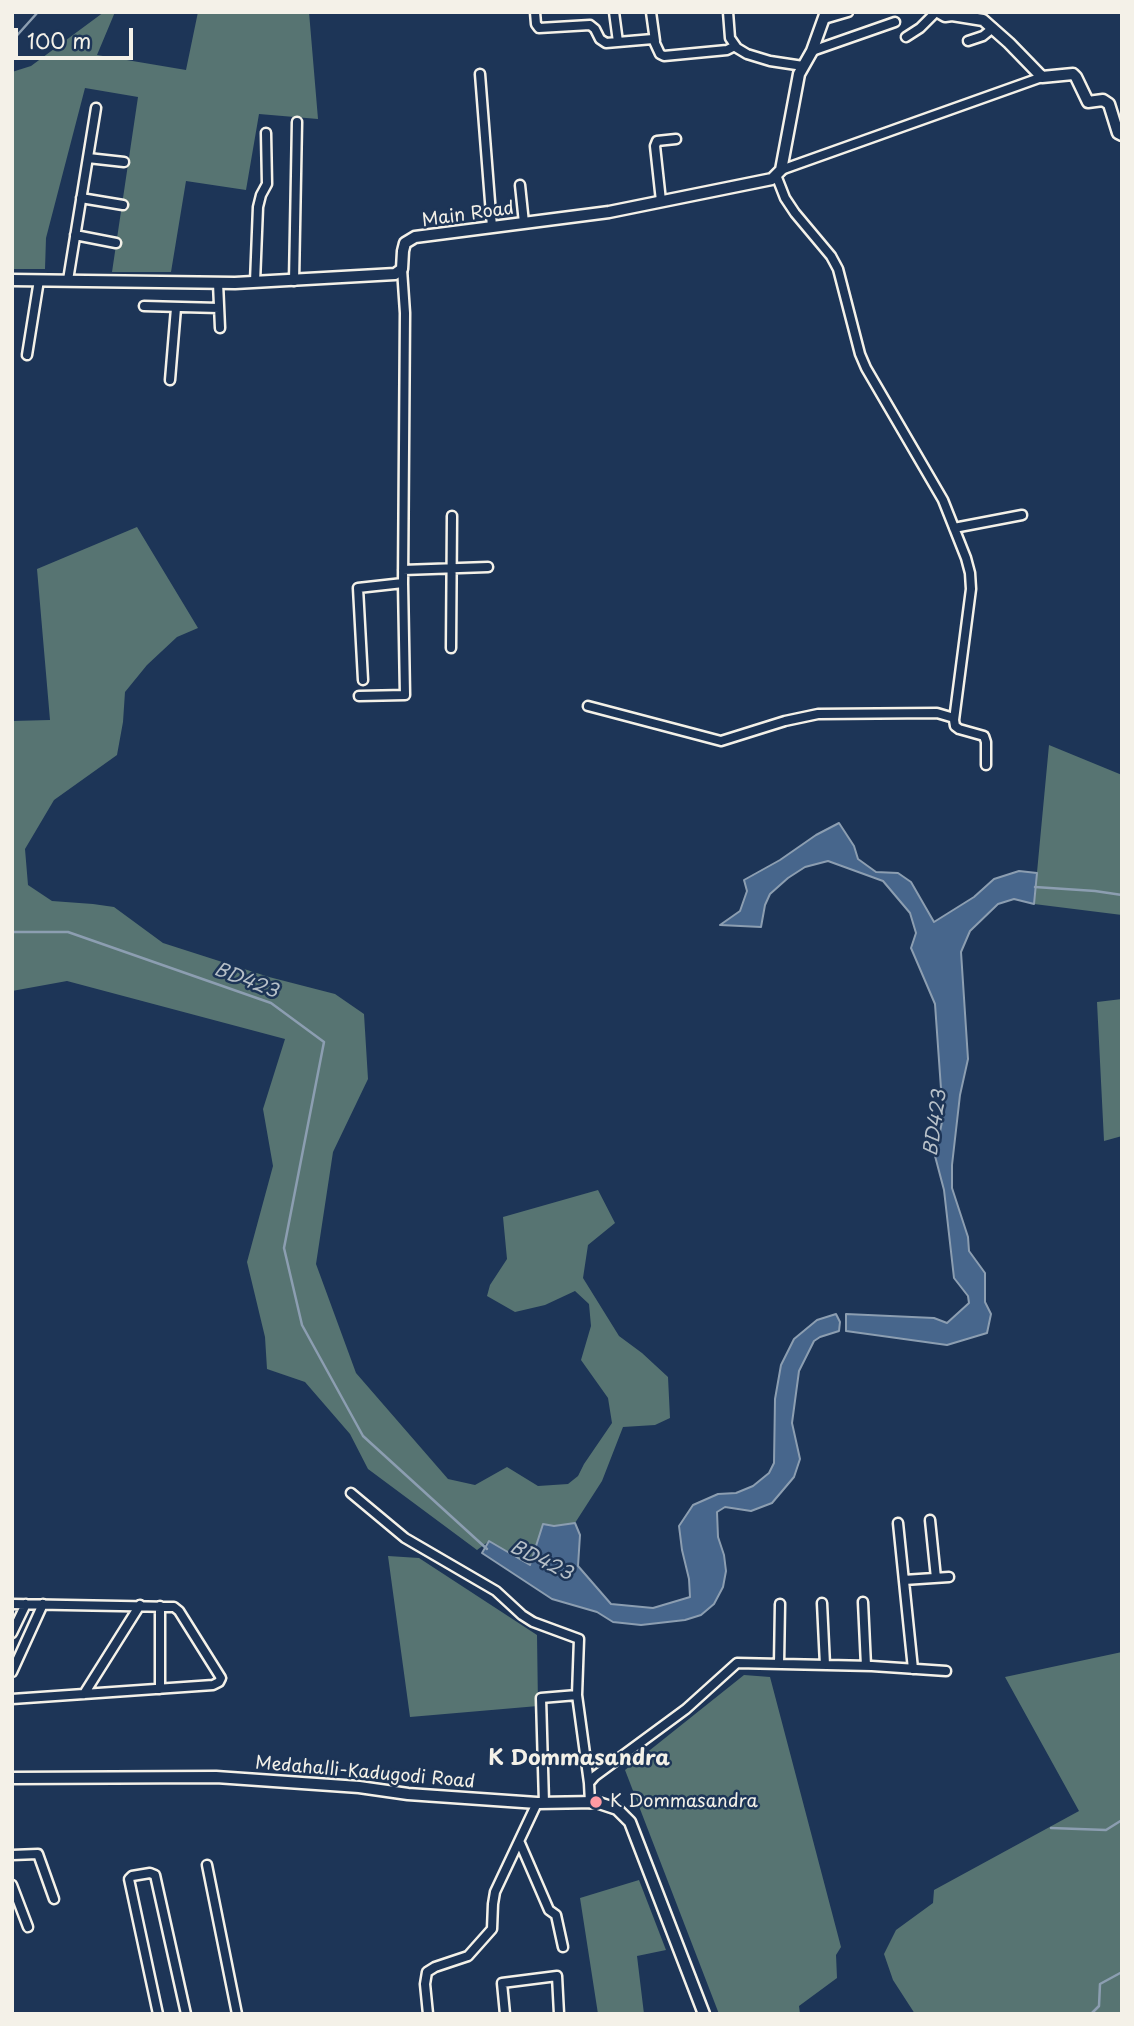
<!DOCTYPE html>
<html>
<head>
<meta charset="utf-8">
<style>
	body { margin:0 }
	#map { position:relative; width:1134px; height:2026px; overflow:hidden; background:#1d3557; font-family:"Playpen Sans",sans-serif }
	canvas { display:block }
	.frame { position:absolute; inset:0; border:14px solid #f4f1e8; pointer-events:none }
	.scale { position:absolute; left:14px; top:28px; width:119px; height:32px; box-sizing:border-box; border:4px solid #f4f1e8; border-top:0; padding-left:9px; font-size:21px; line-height:24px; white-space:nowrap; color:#f4f1e8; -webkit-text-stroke:5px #1d3557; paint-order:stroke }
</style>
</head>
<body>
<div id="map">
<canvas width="1134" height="2026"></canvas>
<div class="frame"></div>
<div class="scale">100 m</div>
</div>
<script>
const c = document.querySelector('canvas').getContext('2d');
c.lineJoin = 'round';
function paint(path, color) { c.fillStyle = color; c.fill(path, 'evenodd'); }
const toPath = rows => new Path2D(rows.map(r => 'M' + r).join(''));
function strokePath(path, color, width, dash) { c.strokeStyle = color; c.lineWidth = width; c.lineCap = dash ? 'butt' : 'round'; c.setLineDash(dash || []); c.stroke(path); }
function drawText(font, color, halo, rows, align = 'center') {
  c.font = font + ' "Playpen Sans",sans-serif'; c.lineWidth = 5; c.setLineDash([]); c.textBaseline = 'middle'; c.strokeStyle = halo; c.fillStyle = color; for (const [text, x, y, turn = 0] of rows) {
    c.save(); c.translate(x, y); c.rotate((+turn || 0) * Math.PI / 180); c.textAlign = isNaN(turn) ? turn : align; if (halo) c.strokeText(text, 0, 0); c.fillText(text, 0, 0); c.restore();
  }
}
const green = toPath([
	[104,12,115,12,97,55,186,70,198,12,309,12,318,119,259,114,246,190,186,181,171,272,112,272,138,97,85,88,46,238,45,269,12,269,12,72,31,66],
	[137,527,198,628,177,637,147,665,125,692,123,722,117,755,54,800,25,849,28,885,52,901,93,904,114,907,163,943,269,977,335,994,364,1014,368,1079,333,1152,316,1264,356,1373,448,1479,475,1485,507,1467,538,1486,568,1484,578,1476,584,1464,612,1423,608,1398,581,1360,591,1326,589,1304,575,1291,545,1305,515,1312,487,1296,490,1285,507,1259,503,1217,598,1190,615,1223,588,1245,583,1278,619,1336,642,1353,668,1377,670,1418,655,1425,623,1427,602,1481,575,1523,554,1526,530,1565,489,1541,477,1550,368,1469,350,1434,305,1382,267,1369,265,1337,247,1262,273,1166,263,1109,285,1039,67,981,12,991,12,721,50,720,37,569],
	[1049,745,1122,775,1122,915,1034,904],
	[1122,999,1122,1136,1104,1141,1097,1002],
	[388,1556,419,1558,537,1635,538,1706,410,1717],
	[1122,1652,1122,2014,915,2014,893,1980,884,1954,896,1930,933,1903,934,1890,1079,1811,1005,1677],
	[744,1675,770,1677,841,1947,836,1955,837,1978,799,2006,800,2014,719,2014,625,1770],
	[639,1880,666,1950,637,1956,644,2014,598,2014,580,1898]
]);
const water = toPath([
	[839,823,854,846,858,859,876,872,898,873,911,882,934,922,974,897,994,879,1019,871,1037,873,1034,904,1014,899,998,904,970,931,961,952,968,1059,960,1095,952,1165,952,1188,968,1237,969,1251,985,1273,985,1302,991,1314,987,1333,947,1345,846,1331,846,1314,934,1318,947,1323,969,1303,968,1296,954,1278,944,1190,935,1156,943,1117,935,1004,911,948,916,933,910,913,883,881,828,861,805,867,788,878,770,894,765,905,761,927,720,925,740,911,747,891,744,880,780,860,816,835,839,823],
	[836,1314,840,1322,839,1331,820,1337,814,1341,799,1371,792,1423,800,1459,794,1477,772,1503,751,1511,725,1507,717,1512,718,1537,724,1555,726,1571,723,1587,714,1604,701,1615,685,1620,641,1625,613,1622,597,1612,552,1599,482,1553,489,1541,530,1565,543,1524,554,1526,575,1523,580,1535,578,1566,611,1604,653,1608,690,1597,689,1579,682,1550,679,1526,693,1505,718,1494,736,1493,753,1486,769,1473,774,1463,775,1399,781,1365,794,1339,817,1320,836,1314]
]);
const stream = toPath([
	[12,41,38,12],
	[1035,887,1095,891,1122,895],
	[12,932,68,932,271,1003,324,1042,284,1248,302,1325,363,1436,487,1549],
	[1051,1828,1106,1830,1122,1820],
	[1091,2014,1099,2006,1100,1984,1122,1972]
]);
const minor = toPath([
	[535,12,536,24,539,28,590,25,595,29,600,39,606,43,653,39,660,54,664,56,727,50,735,46],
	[614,12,618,42],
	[651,12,655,41],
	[728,12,730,38,737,48,747,54,770,61,803,66],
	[824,19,848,12],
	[906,37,920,28,936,12],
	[968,41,983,36,993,28],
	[812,51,895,22],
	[480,74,492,227],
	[88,158,124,162],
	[781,170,1042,77],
	[776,175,785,198,795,213,831,256,838,269,860,354,866,368,943,500,966,558,970,573,971,589,954,720,955,726,959,729,984,736,986,742,986,765],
	[520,185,524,223],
	[81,198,123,205],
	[661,201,655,146,657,141,676,139],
	[75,235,116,243],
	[68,280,96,108],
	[294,281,297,122],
	[255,282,258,207,261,195,267,184,266,133],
	[218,283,220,328],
	[144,306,219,308],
	[27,355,39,280],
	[170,380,176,308],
	[954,528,1022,515],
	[403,570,488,567],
	[451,648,452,516],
	[363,680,358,588,403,583],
	[359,696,405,695,403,583,405,313,402,269],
	[588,706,721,741,785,721,818,714,937,713,954,718],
	[351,1493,405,1538,496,1591,522,1615,533,1622,579,1639,577,1695,589,1783],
	[930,1520,936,1578],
	[898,1523,913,1669],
	[904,1580,949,1577],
	[863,1602,866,1666],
	[822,1603,825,1665],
	[12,1604,174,1607,179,1611,221,1678,219,1682,213,1685,12,1699],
	[12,1633,26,1604],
	[779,1664,780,1604],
	[12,1672,43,1604],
	[160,1689,160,1606],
	[84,1694,140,1605],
	[544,1803,541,1698,577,1695],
	[590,1803,589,1783,595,1776,686,1709,737,1663,872,1666,946,1671],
	[520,1843,549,1910,556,1915,563,1947],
	[12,1855,38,1854,54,1899],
	[207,1865,237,2014],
	[12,1885,28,1927],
	[158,2014,129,1879,132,1876,150,1873,155,1875,186,2014],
	[428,2014,425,1984,427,1972,435,1967,468,1956,492,1929,493,1904,495,1892,537,1803],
	[505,2014,502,1983,557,1976,559,2014]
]);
const tertiary = toPath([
	[938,12,945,16,952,15,983,20,1009,43,1042,77,1073,74,1076,77,1088,102,1103,100,1109,104,1118,133,1122,135],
	[12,280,235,283,395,274,402,269,403,251,405,243,415,237,609,212,772,179,781,170,799,74,812,51,826,12],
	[12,1778,216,1777,359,1787,408,1794,537,1803,596,1802,617,1809,630,1822,704,2014]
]);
const markers = [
	[596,1802,7,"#ff9aa2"]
];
const streetNames = [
	["Main Road",468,215,-8],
	["Medahalli-Kadugodi Road",365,1773,5]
];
const poiNames = [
	["K Dommasandra",610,1802]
];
const waterNames = [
	["BD423",246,981,21],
	["BD423",936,1123,-82],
	["BD423",541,1561,26]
];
const quarterNames = [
	["K Dommasandra",579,1759]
];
paint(green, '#577472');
paint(water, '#47668c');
strokePath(water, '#8c9eb1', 2);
strokePath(stream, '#8c9eb1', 2.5);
strokePath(minor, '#f4f1e8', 13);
strokePath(tertiary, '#f4f1e8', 15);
strokePath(minor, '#1d3557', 8);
strokePath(tertiary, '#1d3557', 10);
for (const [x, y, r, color] of markers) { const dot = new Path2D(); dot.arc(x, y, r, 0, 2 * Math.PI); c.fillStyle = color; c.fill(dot); strokePath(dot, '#1d3557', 2.5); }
drawText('18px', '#f4f1e8', '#1d3557', streetNames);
drawText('18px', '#f4f1e8', '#1d3557', poiNames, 'left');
drawText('italic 19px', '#b7c0c8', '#1d3557', waterNames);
drawText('bold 21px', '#f4f1e8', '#1d3557', quarterNames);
</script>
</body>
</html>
